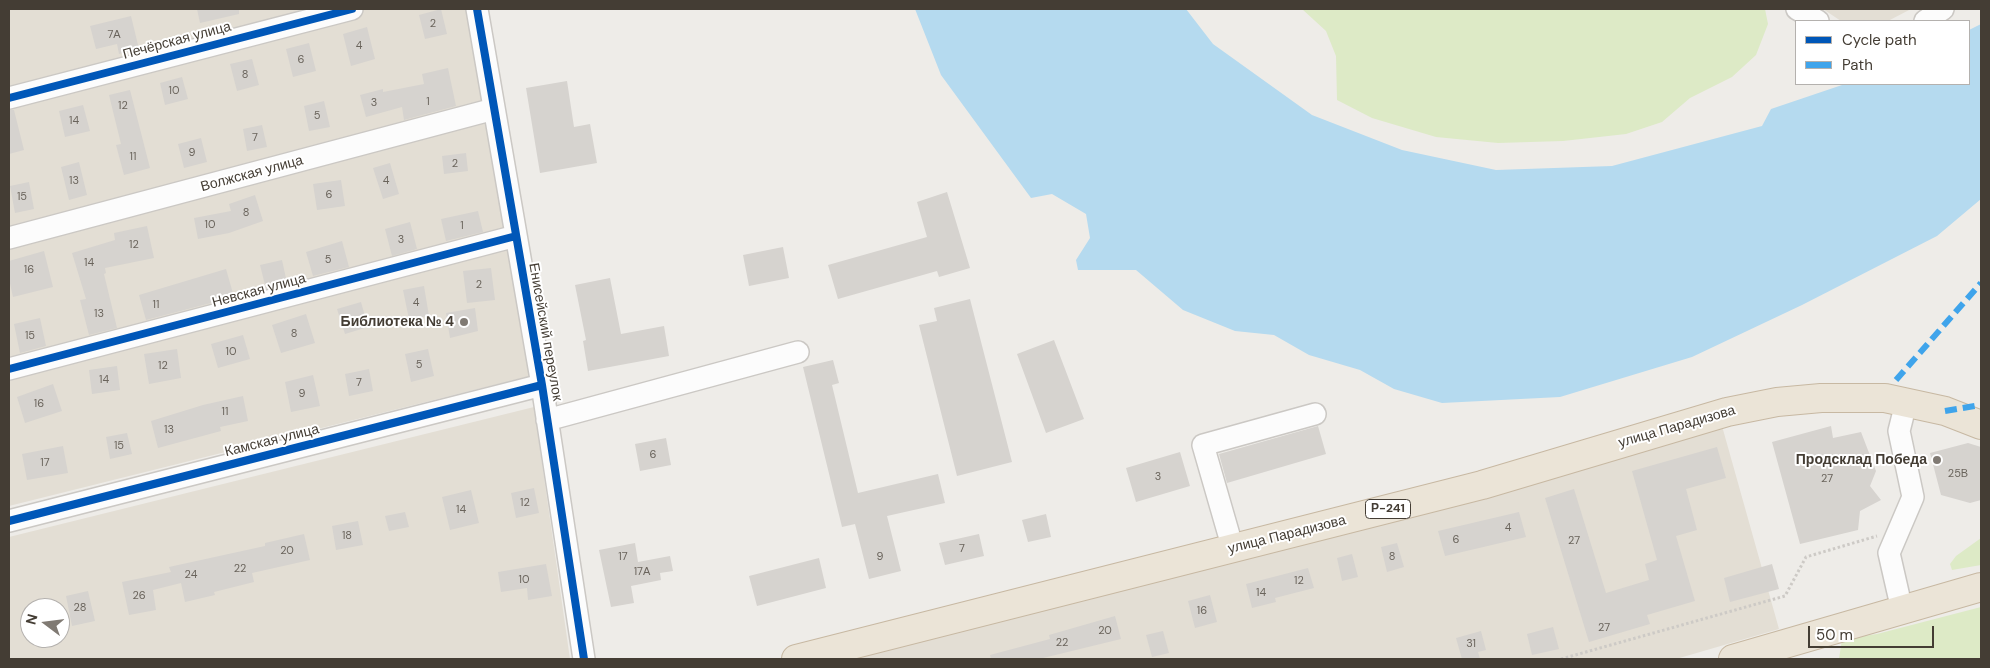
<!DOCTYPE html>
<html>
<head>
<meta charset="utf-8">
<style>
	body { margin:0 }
	#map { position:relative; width:1990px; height:668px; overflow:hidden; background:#eeece8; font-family:"DM Sans",sans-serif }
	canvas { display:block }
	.frame { position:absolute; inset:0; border:10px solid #443d34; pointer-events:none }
	.legend { position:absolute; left:1795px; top:20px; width:175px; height:65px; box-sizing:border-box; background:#fff; border:1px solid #b4b1ae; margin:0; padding:6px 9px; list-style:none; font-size:15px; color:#443d34 }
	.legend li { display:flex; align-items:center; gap:10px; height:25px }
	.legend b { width:25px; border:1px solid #b4b1ae }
	.north { position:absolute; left:20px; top:598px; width:50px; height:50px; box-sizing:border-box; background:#fff; border:1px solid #b4b1ae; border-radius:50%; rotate:285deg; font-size:14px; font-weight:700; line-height:20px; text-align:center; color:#443d34 }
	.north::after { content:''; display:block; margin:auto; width:18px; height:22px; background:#807a73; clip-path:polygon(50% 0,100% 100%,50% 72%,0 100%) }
	.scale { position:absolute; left:1808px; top:626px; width:126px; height:22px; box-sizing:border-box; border:2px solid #443d34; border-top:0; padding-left:6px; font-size:15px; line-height:18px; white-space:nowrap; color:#443d34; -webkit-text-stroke:4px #fff; paint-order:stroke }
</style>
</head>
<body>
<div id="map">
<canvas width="1990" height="668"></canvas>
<div class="frame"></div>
<ul class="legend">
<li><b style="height:6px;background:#0057b8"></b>Cycle path</li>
<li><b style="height:6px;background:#3fa4eb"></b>Path</li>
</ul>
<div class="north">N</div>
<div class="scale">50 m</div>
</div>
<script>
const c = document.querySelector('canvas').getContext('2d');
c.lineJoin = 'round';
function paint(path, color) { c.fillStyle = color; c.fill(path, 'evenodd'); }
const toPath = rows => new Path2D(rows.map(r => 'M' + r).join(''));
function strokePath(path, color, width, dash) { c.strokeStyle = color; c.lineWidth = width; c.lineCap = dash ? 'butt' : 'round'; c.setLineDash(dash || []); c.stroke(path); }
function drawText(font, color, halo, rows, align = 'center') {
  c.font = font + ' "DM Sans",sans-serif'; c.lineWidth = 4; c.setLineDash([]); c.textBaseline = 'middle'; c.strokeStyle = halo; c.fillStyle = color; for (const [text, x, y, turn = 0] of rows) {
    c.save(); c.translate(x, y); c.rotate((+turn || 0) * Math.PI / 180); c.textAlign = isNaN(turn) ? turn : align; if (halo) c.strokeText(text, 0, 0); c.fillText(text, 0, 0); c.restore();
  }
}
const residential = toPath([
	[9,9,466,9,530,376,9,506],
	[1823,9,1911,9,1888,21,1841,21],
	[534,407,570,659,9,659,9,537],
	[30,608,60,608,60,638,30,638],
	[1722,426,1779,629,1676,659,852,659,1488,496]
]);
const green = toPath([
	[1302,9,1765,9,1768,24,1756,55,1732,77,1690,98,1662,122,1626,134,1563,141,1498,143,1436,137,1372,118,1337,100,1336,56,1326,31],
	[1981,538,1981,565,1952,570,1950,564,1956,556],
	[1981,607,1981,659,1839,659,1842,639,1877,634]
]);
const water = toPath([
	[915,9,1186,9,1213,44,1312,115,1402,150,1496,170,1612,166,1762,126,1771,109,1845,84,1969,84,1969,30,1981,24,1981,199,1937,236,1802,305,1692,357,1560,397,1442,403,1394,389,1360,370,1309,355,1274,335,1235,331,1183,310,1136,270,1078,270,1076,260,1090,238,1086,214,1052,194,1031,198,941,75]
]);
const building = toPath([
	[197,9,239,9,239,14,200,23],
	[441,9,447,34,425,39,419,15],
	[131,16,139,49,119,54,117,44,96,49,90,26],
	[367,27,375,59,351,66,343,34],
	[309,43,316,71,293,77,286,49],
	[252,59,259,85,237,91,230,64],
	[448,68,456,106,404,120,402,107,366,117,360,95,383,89,383,92,424,84,422,74],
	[182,77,188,99,165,105,160,83],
	[567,81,574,127,590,124,597,163,540,173,526,88],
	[130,90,150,168,124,175,116,145,121,144,109,95],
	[324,101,330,127,309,131,304,106],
	[83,105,90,131,65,137,59,111],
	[9,110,14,110,24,150,9,154],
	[262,125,267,147,247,151,243,129],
	[201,138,207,162,184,168,178,144],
	[466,153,468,171,444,174,442,156],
	[79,162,87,195,69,200,61,167],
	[390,163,399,194,383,199,373,168],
	[341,180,345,206,317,210,313,184],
	[29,182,34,209,15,213,10,186],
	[947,192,970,268,939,277,937,271,838,299,828,265,927,237,917,202],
	[255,195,263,221,229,233,198,239,194,218,231,211,229,204],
	[478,211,483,232,446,241,441,219],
	[410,222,417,249,392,256,385,229],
	[147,226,154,258,105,268,106,273,104,274,117,328,89,335,80,300,86,299,72,253,115,240,114,233],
	[342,241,349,267,313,276,306,252],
	[783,247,789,278,749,286,743,255],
	[44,251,53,287,13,297,9,279,9,261],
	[282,260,287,283,266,289,260,265],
	[491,268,495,300,467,303,463,271],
	[226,269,234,297,146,320,139,295],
	[610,278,621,334,664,326,669,356,588,371,583,341,586,340,575,285],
	[424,286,429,316,409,319,403,290],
	[970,299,1012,462,957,476,919,325,937,321,934,308],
	[361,302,368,327,345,334,337,309],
	[475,308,478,331,450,338,446,313],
	[306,314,315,343,281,353,272,325],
	[40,318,46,346,20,353,14,324],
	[243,335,250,359,218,368,211,344],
	[1054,340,1084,419,1046,433,1017,354],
	[177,349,181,378,149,384,144,354],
	[428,349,434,376,411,382,405,354],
	[833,360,839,383,832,385,858,493,938,474,945,503,887,516,901,571,869,579,855,524,842,527,803,367],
	[117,366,120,390,92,394,89,370],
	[369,369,373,391,349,396,345,374],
	[313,375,320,406,291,412,285,382],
	[53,384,62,411,25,423,17,397],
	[243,396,248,421,220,427,221,431,158,448,151,421,203,405],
	[1318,426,1326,454,1227,483,1219,454],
	[1831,426,1833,438,1861,432,1876,471,1870,486,1881,500,1860,511,1858,530,1800,544,1772,442],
	[127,433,132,454,110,459,106,437],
	[666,438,671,465,640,471,635,444],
	[1968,443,1981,447,1981,500,1970,503,1941,495,1930,453],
	[63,446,68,473,27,480,22,454],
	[1717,447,1726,478,1686,489,1697,530,1676,536,1695,601,1647,615,1650,624,1589,642,1545,498,1574,489,1606,593,1649,580,1645,564,1657,560,1632,471],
	[1180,452,1190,486,1136,502,1126,468],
	[534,488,539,513,516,518,511,493],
	[471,490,479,523,450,530,442,497],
	[405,512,409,527,389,531,385,516],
	[1519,512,1526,537,1445,556,1438,531],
	[1046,514,1051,537,1028,542,1022,520],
	[358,521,363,545,336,550,332,526],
	[304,534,310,560,252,573,254,582,214,592,215,595,185,602,181,583,153,590,156,610,129,615,122,582,171,572,169,567,265,546,265,543],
	[979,534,984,556,945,565,939,543],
	[635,543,638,562,670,556,673,571,660,573,661,580,631,586,634,603,611,607,599,550],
	[1397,543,1404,567,1387,572,1381,547],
	[1352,554,1358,577,1342,581,1337,558],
	[819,558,826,588,757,606,749,576],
	[546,564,552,596,528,600,527,588,501,592,498,572],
	[1772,564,1779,589,1730,602,1724,578],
	[1308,568,1314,588,1275,598,1276,602,1252,608,1246,584],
	[88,591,95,621,72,626,66,596],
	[1210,595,1217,622,1195,628,1188,601],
	[1115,616,1121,639,1039,659,991,659,990,655,1050,639,1049,635],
	[1553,627,1559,649,1532,655,1527,634],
	[1163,631,1169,653,1152,657,1146,635],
	[1481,631,1486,650,1478,652,1480,659,1462,659,1456,638]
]);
const path = toPath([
	[1561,659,1785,596,1806,557,1877,536]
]);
const minor = toPath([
	[477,9,542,385,584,659],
	[1797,9,1818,21],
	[1925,21,1943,9],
	[9,98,352,9],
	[9,238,494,109],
	[9,369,516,236],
	[547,420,798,352],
	[9,521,542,385],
	[1233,549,1203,445,1315,414],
	[1902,610,1889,553,1913,497,1899,431,1906,403]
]);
const highway = toPath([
	[796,659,1482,485,1727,412,1777,402,1821,398,1885,398,1945,411,1981,425],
	[1733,659,1981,587]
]);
const quiet = toPath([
	[1896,380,1981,283],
	[1945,411,1981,405]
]);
const cycleway = toPath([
	[477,9,542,385,584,659],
	[9,98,352,9],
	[9,369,516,236],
	[9,521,542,385]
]);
const markers = [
	[464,322,5,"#807a73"],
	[1937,460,5,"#807a73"]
];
const numberNames = [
	["2",433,24],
	["7А",114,35],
	["4",359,46],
	["6",301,60],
	["8",245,75],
	["10",174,91],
	["1",428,102],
	["3",374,103],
	["12",123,106],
	["5",317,116],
	["14",74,121],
	["7",255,138],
	["9",192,153],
	["11",133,157],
	["2",455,164],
	["13",74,181],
	["4",386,181],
	["6",329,195],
	["15",22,197],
	["8",246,213],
	["10",210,225],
	["1",462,226],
	["3",401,240],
	["12",134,245],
	["5",328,260],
	["14",89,263],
	["16",29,270],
	["2",479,285],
	["4",416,303],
	["11",156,305],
	["13",99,314],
	["8",294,334],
	["15",30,336],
	["10",231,352],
	["5",419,365],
	["12",163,366],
	["14",104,380],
	["7",359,383],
	["9",302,394],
	["16",39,404],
	["11",225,412],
	["13",169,430],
	["15",119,446],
	["6",653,455],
	["17",45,463],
	["25В",1958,474],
	["3",1158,477],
	["27",1827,479],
	["12",525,503],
	["14",461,510],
	["4",1508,528],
	["18",347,536],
	["6",1456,540],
	["27",1574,541],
	["7",962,549],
	["20",287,551],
	["17",623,557],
	["9",880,557],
	["8",1392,557],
	["22",240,569],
	["17А",642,572],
	["24",191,575],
	["10",524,580],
	["12",1299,581],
	["14",1261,593],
	["26",139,596],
	["28",80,608],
	["16",1202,611],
	["27",1604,628],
	["20",1105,631],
	["22",1062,643],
	["31",1471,644]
];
const shields = [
	[1388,509,45]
];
const shieldNames = [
	["Р-241",1388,509]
];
const streetNames = [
	["Печёрская улица",177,41,-15],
	["Волжская улица",252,174,-15],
	["Невская улица",259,291,-15],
	["Енисейский переулок",545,332,80],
	["улица Парадизова",1677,427,-16],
	["Камская улица",272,441,-14],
	["улица Парадизова",1287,535,-14]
];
const poiNames = [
	["Библиотека № 4",454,322],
	["Продсклад Победа",1927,460]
];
paint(residential, '#e3ded4');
paint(green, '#ddeac6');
paint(water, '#b5daef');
paint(building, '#d6d3cf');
strokePath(minor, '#cbc8c4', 24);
strokePath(highway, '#c7b8a2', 30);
strokePath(path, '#cdcac6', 3, [2.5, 2.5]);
strokePath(minor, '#fcfcfc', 21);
strokePath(highway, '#ebe4d7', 28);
strokePath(quiet, '#3fa4eb', 6, [12, 6]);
strokePath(cycleway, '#0057b8', 8);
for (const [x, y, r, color] of markers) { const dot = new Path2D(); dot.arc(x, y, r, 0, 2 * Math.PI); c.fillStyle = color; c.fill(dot); strokePath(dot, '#fff', 2); }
drawText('11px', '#6a645c', null, numberNames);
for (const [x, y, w] of shields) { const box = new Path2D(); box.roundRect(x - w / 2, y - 9.5, w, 19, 4); c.fillStyle = '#fff'; c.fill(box); strokePath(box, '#443d34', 1); }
drawText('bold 12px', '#443d34', null, shieldNames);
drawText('14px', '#443d34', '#fff', streetNames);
drawText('bold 14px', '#443d34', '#fff', poiNames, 'right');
</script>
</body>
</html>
